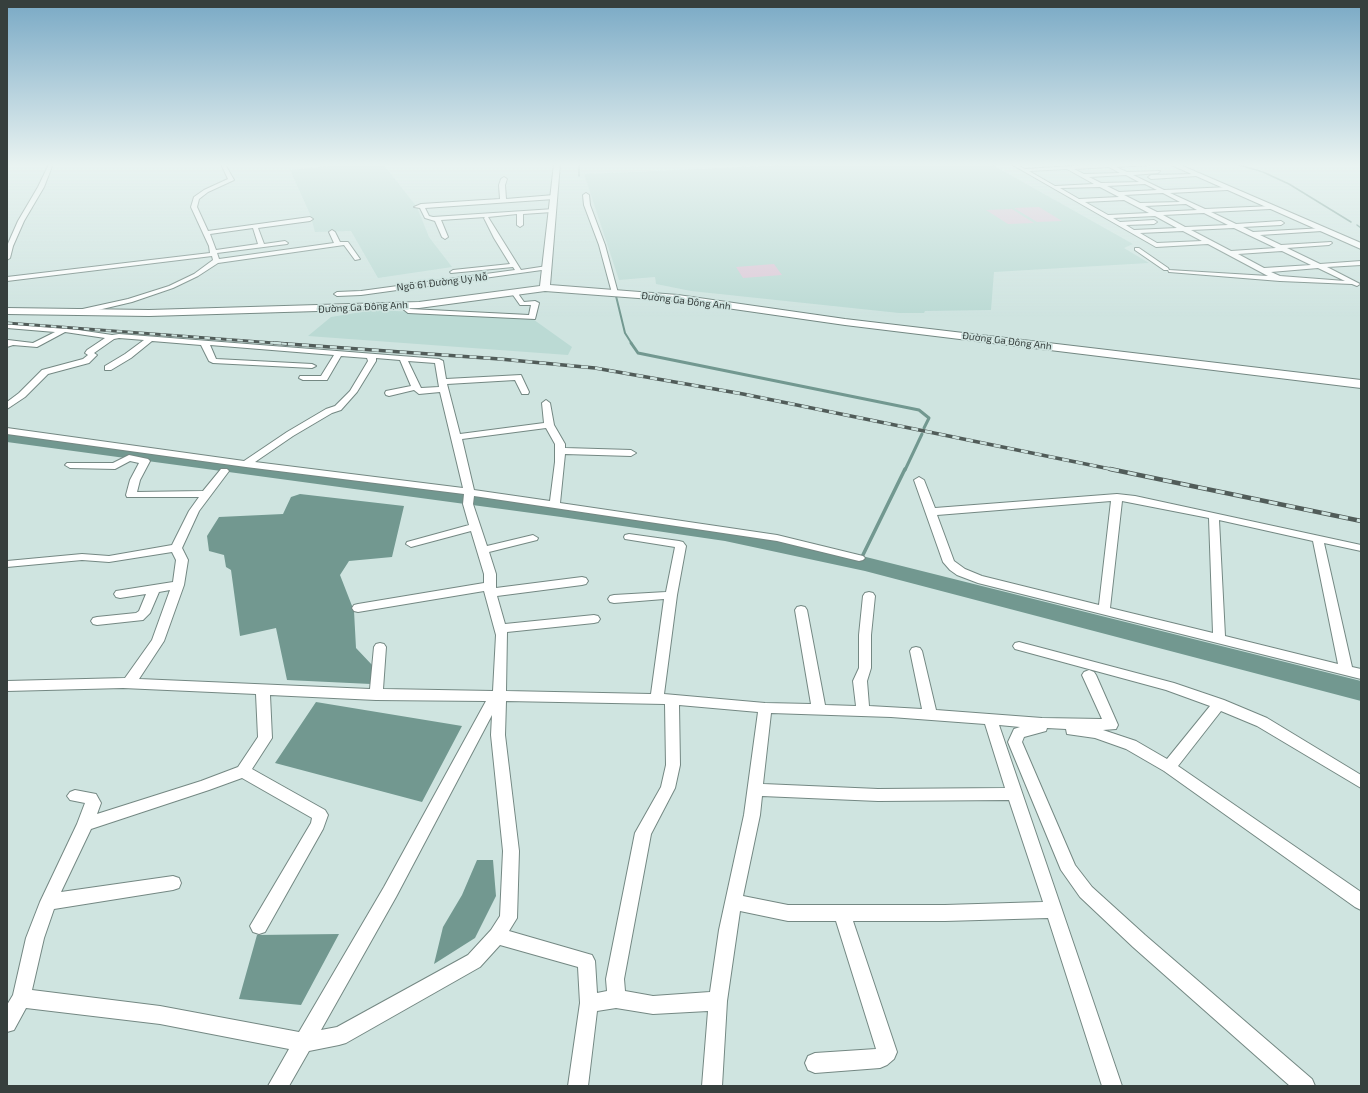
<!DOCTYPE html>
<html>
<head>
<meta charset="utf-8">
<style>
	body { margin:0 }
	#map { position:relative; width:1368px; height:1093px; overflow:hidden; background:#cfe4e0; font-family:"Exo 2",sans-serif }
	canvas { display:block }
	.frame { position:absolute; inset:0; border:8px solid #363f3d; pointer-events:none }
</style>
</head>
<body>
<div id="map">
<canvas width="1368" height="1093"></canvas>
<div class="frame"></div>
</div>
<script>
const c = document.querySelector('canvas').getContext('2d');
c.lineJoin = 'round';
function paint(path, color) { c.fillStyle = color; c.fill(path, 'evenodd'); }
const toPath = rows => new Path2D(rows.map(r => 'M' + r).join(''));
function strokePath(path, color, width, dash) { c.strokeStyle = color; c.lineWidth = width; c.lineCap = dash ? 'butt' : 'round'; c.setLineDash(dash || []); c.stroke(path); }
function drawText(font, color, halo, rows, align = 'center') {
  c.font = font + ' "Exo 2",sans-serif'; c.lineWidth = 3.5; c.setLineDash([]); c.textBaseline = 'middle'; c.strokeStyle = halo; c.fillStyle = color; for (const [text, x, y, turn = 0] of rows) {
    c.save(); c.translate(x, y); c.rotate((+turn || 0) * Math.PI / 180); c.textAlign = isNaN(turn) ? turn : align; if (halo) c.strokeText(text, 0, 0); c.fillText(text, 0, 0); c.restore();
  }
}
const built = toPath([
	[348,164,383,164,417,207,429,237,452,267,378,278,351,231,315,232,310,214,290,170],
	[806,164,991,164,1133,244,1124,248,1149,263,994,272,991,310,925,311,924,313,899,313,691,291,656,284,655,277,619,280,584,174],
	[373,310,530,317,572,347,568,355,308,336,331,317]
]);
const green = toPath([
	[1039,207,1062,221,1037,222,1014,208],
	[1012,209,1034,223,1008,224,986,210],
	[774,264,782,275,743,278,736,267]
]);
const water = toPath([
	[300,494,404,506,392,557,349,561,340,575,354,611,356,648,373,666,371,684,287,680,276,628,240,636,231,570,226,567,224,555,209,551,207,536,219,517,283,514,291,497],
	[316,702,462,726,422,802,275,763],
	[477,860,493,860,496,896,475,938,434,964,443,927,462,895],
	[339,934,301,1005,239,999,257,935]
]);
const streamFar3 = toPath([
	[579,164,579,176],
	[1236,164,1263,172,1289,184,1351,222],
	[1357,225,1361,228]
]);
const streamFar2 = toPath([
	[616,296,625,333,632,344]
]);
const streamFar1 = toPath([
	[631,343,638,353,919,410,929,418,924,428],
	[905,470,922,434]
]);
const stream = toPath([
	[859,563,905,469]
]);
const river = toPath([
	[7,430,561,505,725,529,866,557,1361,681,1361,701,865,571,725,541,561,517,7,442,7,430]
]);
const street = toPath([
	[49,164,53,164,44,187,24,221,13,246,10,258,7,260,7,246,18,221,38,187,49,164],
	[221,164,225,164,234,180,208,192,199,199,197,207,208,231,310,217,313,219,310,221,258,228,264,244,285,241,288,243,287,244,217,253,219,259,334,243,329,232,332,230,335,232,340,242,348,242,360,259,355,260,344,245,218,263,198,276,173,288,132,302,81,314,78,314,78,310,128,299,169,286,194,274,213,260,212,256,7,281,7,277,210,253,209,246,191,207,194,197,204,190,228,179,221,164],
	[253,228,258,244,216,250,210,234,253,228],
	[1011,164,1016,164,1025,169,1104,164,1151,164,1149,165,1116,167,1127,172,1160,171,1158,173,1133,175,1164,190,1229,187,1230,188,1227,190,1170,193,1205,209,1272,206,1272,208,1270,209,1211,212,1236,224,1281,221,1284,223,1281,225,1243,227,1253,232,1324,228,1324,230,1322,231,1260,235,1281,245,1331,242,1332,243,1329,245,1287,248,1320,264,1361,261,1361,265,1327,267,1360,284,1357,286,1352,284,1280,281,1169,272,1168,270,1164,270,1135,250,1135,248,1139,248,1168,268,1169,270,1268,276,1208,244,1156,247,1011,164],
	[1109,167,1120,173,1084,174,1074,169,1109,167],
	[1067,169,1094,184,1055,186,1029,171,1067,169],
	[1126,175,1139,182,1101,183,1089,177,1126,175],
	[1145,184,1157,190,1119,192,1107,186,1145,184],
	[1100,187,1119,197,1079,199,1060,188,1100,187],
	[1163,193,1180,202,1140,203,1124,195,1163,193],
	[1124,200,1149,213,1108,215,1085,202,1124,200],
	[1186,204,1197,210,1157,212,1145,206,1186,204],
	[1204,213,1228,225,1185,227,1163,215,1204,213],
	[1155,216,1177,228,1134,230,1126,225,1154,224,1157,222,1154,220,1120,222,1113,218,1155,216],
	[1234,228,1276,248,1231,251,1191,230,1234,228],
	[1183,231,1202,241,1157,243,1140,233,1183,231],
	[1282,251,1311,265,1264,268,1238,254,1282,251],
	[1318,268,1345,281,1280,276,1271,272,1318,268],
	[1195,174,1197,176,1151,179,1148,177,1151,175,1195,174],
	[504,177,507,179,505,185,506,199,554,195,557,197,554,199,425,208,429,216,433,217,554,209,554,211,552,212,523,214,523,225,520,227,517,225,517,214,488,217,521,270,547,266,549,267,549,269,361,295,337,296,334,294,337,292,361,291,515,270,513,267,451,273,450,272,453,270,510,264,494,238,484,218,485,217,441,220,448,237,445,239,442,237,435,221,425,218,420,208,414,207,421,204,500,199,499,185,501,179,504,177],
	[586,193,589,195,590,205,605,245,618,293,617,294,612,293,599,245,584,205,583,195,586,193],
	[517,290,520,292,519,295,524,302,535,301,539,303,535,319,408,313,398,305,402,303,405,303,410,309,529,315,531,305,520,305,513,295,515,291,517,290],
	[7,324,65,328,112,335,119,334,439,359,443,361,446,379,521,375,529,392,528,394,522,394,515,380,447,384,460,434,544,423,542,403,546,400,550,403,554,425,565,444,565,448,631,450,636,453,631,456,565,454,560,503,777,535,863,556,865,558,863,560,859,561,777,541,474,496,473,504,487,546,533,535,538,538,537,540,489,552,496,574,496,588,582,577,586,578,588,581,586,584,582,585,497,596,505,624,594,615,598,616,600,619,598,622,594,623,507,632,506,691,651,694,664,599,614,603,610,602,608,599,610,596,614,595,666,592,675,547,625,539,624,537,625,535,629,534,679,541,683,542,686,546,677,595,664,694,765,703,811,704,795,610,797,607,801,606,805,607,807,610,825,705,856,706,853,681,859,668,859,635,863,596,865,593,869,592,873,593,875,596,871,635,871,668,867,681,869,706,922,709,910,651,912,648,916,647,920,648,922,651,936,710,1042,718,1102,719,1082,675,1084,672,1089,670,1094,672,1096,675,1118,725,1116,729,1103,730,1136,741,1167,759,1210,706,1166,690,1015,649,1013,646,1015,643,1019,642,1174,683,1224,700,1267,718,1361,775,1361,788,1257,726,1221,711,1178,766,1361,892,1361,910,1355,907,1164,771,1126,749,1095,738,1067,734,1066,729,1047,728,1046,731,1024,737,1022,742,1075,865,1092,887,1145,935,1312,1079,1315,1086,1290,1086,1133,947,1080,897,1061,870,1008,742,1014,729,1020,727,999,725,1122,1086,1102,1086,1048,918,945,921,853,921,897,1052,894,1059,887,1065,880,1068,815,1073,808,1070,805,1063,808,1056,815,1053,876,1049,836,921,788,921,740,911,727,1001,722,1086,702,1086,708,1011,653,1014,616,1008,597,1011,588,1086,568,1086,580,1003,578,967,500,945,480,967,346,1043,339,1045,309,1051,289,1086,268,1086,289,1049,160,1024,26,1008,14,1030,7,1032,7,1005,13,995,26,938,40,902,77,824,85,803,70,800,67,796,70,792,75,790,96,794,101,803,97,814,201,781,238,767,258,737,256,694,123,688,7,691,7,681,125,678,152,640,170,590,159,592,150,613,143,620,97,625,93,624,91,621,93,618,97,617,136,613,139,611,146,594,120,598,116,597,114,594,116,591,173,582,176,560,172,552,109,562,82,560,7,567,7,561,82,554,109,556,172,545,189,511,199,497,127,497,126,495,130,480,139,463,130,461,115,469,70,468,65,465,67,463,113,463,129,455,148,459,150,461,140,480,137,492,203,491,221,469,227,469,229,471,199,511,182,548,188,560,184,585,164,641,139,679,370,689,374,647,376,644,380,643,384,644,386,647,383,689,493,691,496,635,484,591,358,612,354,611,352,608,354,605,358,604,484,583,484,574,471,531,411,547,406,544,407,542,469,525,463,504,464,494,246,467,7,434,7,428,244,461,287,432,326,409,335,406,350,391,368,361,367,358,341,356,327,380,303,380,299,378,300,376,321,376,334,355,210,345,216,359,312,364,316,366,312,368,213,363,209,361,201,345,152,341,131,358,111,370,105,370,105,366,125,354,144,340,119,338,114,339,94,353,97,355,89,363,48,374,25,397,7,409,7,402,19,393,42,370,83,359,88,355,85,353,87,350,105,338,65,332,37,347,13,345,7,347,8,340,33,343,55,332,7,328,7,324],
	[376,358,400,360,411,386,386,391,385,393,386,395,389,396,414,390,419,394,440,392,463,488,255,462,293,436,332,413,341,410,357,392,376,361,376,358],
	[408,361,435,363,439,387,421,388,408,361],
	[546,428,555,444,555,462,550,501,474,490,462,439,546,428],
	[270,695,376,700,486,701,384,887,299,1032,160,1006,32,990,44,938,54,909,173,890,179,888,181,883,179,878,173,876,61,892,91,829,209,790,242,778,312,818,311,823,250,926,253,932,259,934,265,932,323,829,328,815,325,810,252,769,272,738,270,695],
	[506,701,665,704,666,765,661,787,635,833,606,979,607,991,597,993,595,961,592,955,509,931,517,918,519,851,505,735,506,701],
	[679,705,758,712,744,815,719,930,710,992,653,996,625,991,624,979,651,834,675,788,680,765,679,705],
	[771,713,891,717,985,724,1005,788,878,789,763,784,771,713],
	[492,715,491,735,503,851,500,916,491,930,468,955,337,1027,321,1030,396,897,492,715],
	[762,796,878,801,1009,800,1043,902,945,905,788,905,743,896,760,815,762,796],
	[919,477,924,480,935,508,1117,494,1135,496,1361,545,1361,551,1324,543,1352,667,1361,669,1361,679,978,583,957,575,950,570,943,562,914,480,919,477],
	[1111,501,1099,605,982,576,965,569,954,561,937,515,1111,501],
	[1122,501,1209,518,1213,633,1110,608,1122,501],
	[1219,520,1313,541,1338,664,1225,636,1219,520]
]);
const secondary = toPath([
	[554,164,560,164,550,285,678,295,845,319,1361,380,1361,388,845,325,678,301,545,291,419,308,149,316,7,314,7,308,149,310,419,302,540,286,554,164],
	[1169,164,1178,164,1361,243,1361,249,1169,164]
]);
const railFar2 = toPath([
	[7,323,288,344]
]);
const railFar1 = toPath([
	[274,343,500,359,595,368,743,394,1115,470]
]);
const rail = toPath([
	[1110,469,1361,521]
]);
const farStreetnames = [
	["Ngõ 61 Đường Uy Nỗ",442,282,-7],
	["Đường Ga Đông Anh",686,301,7],
	["Đường Ga Đông Anh",363,307,-3],
	["Đường Ga Đông Anh",1007,341,7]
];
paint(built, '#bbdad4');
paint(green, '#dec9d8');
paint(water, '#729890');
strokePath(streamFar3, '#729890', 1.5);
strokePath(streamFar2, '#729890', 2);
strokePath(streamFar1, '#729890', 3);
strokePath(stream, '#729890', 3.5);
paint(river, '#729890');
strokePath(street, '#748883', 2);
strokePath(secondary, '#748883', 2);
paint(street, '#fff');
paint(secondary, '#fff');
strokePath(railFar2, '#515c59', 3);
strokePath(railFar1, '#515c59', 3.5);
strokePath(rail, '#515c59', 4.5);
strokePath(railFar2, '#cfe4e0', 2, [5.5]);
strokePath(railFar1, '#cfe4e0', 2.5, [7]);
strokePath(rail, '#cfe4e0', 3, [9]);
const sky = c.createLinearGradient(0, 0, 0, 317);
sky.addColorStop(0, '#79a9c5');
sky.addColorStop(0.52, '#e9f3f1');
sky.addColorStop(1, '#e9f3f100');
c.fillStyle = sky;
c.fillRect(0, 0, 1368, 317);
drawText('10px', '#363f3d', '#cfe4e0', farStreetnames);
</script>
</body>
</html>
